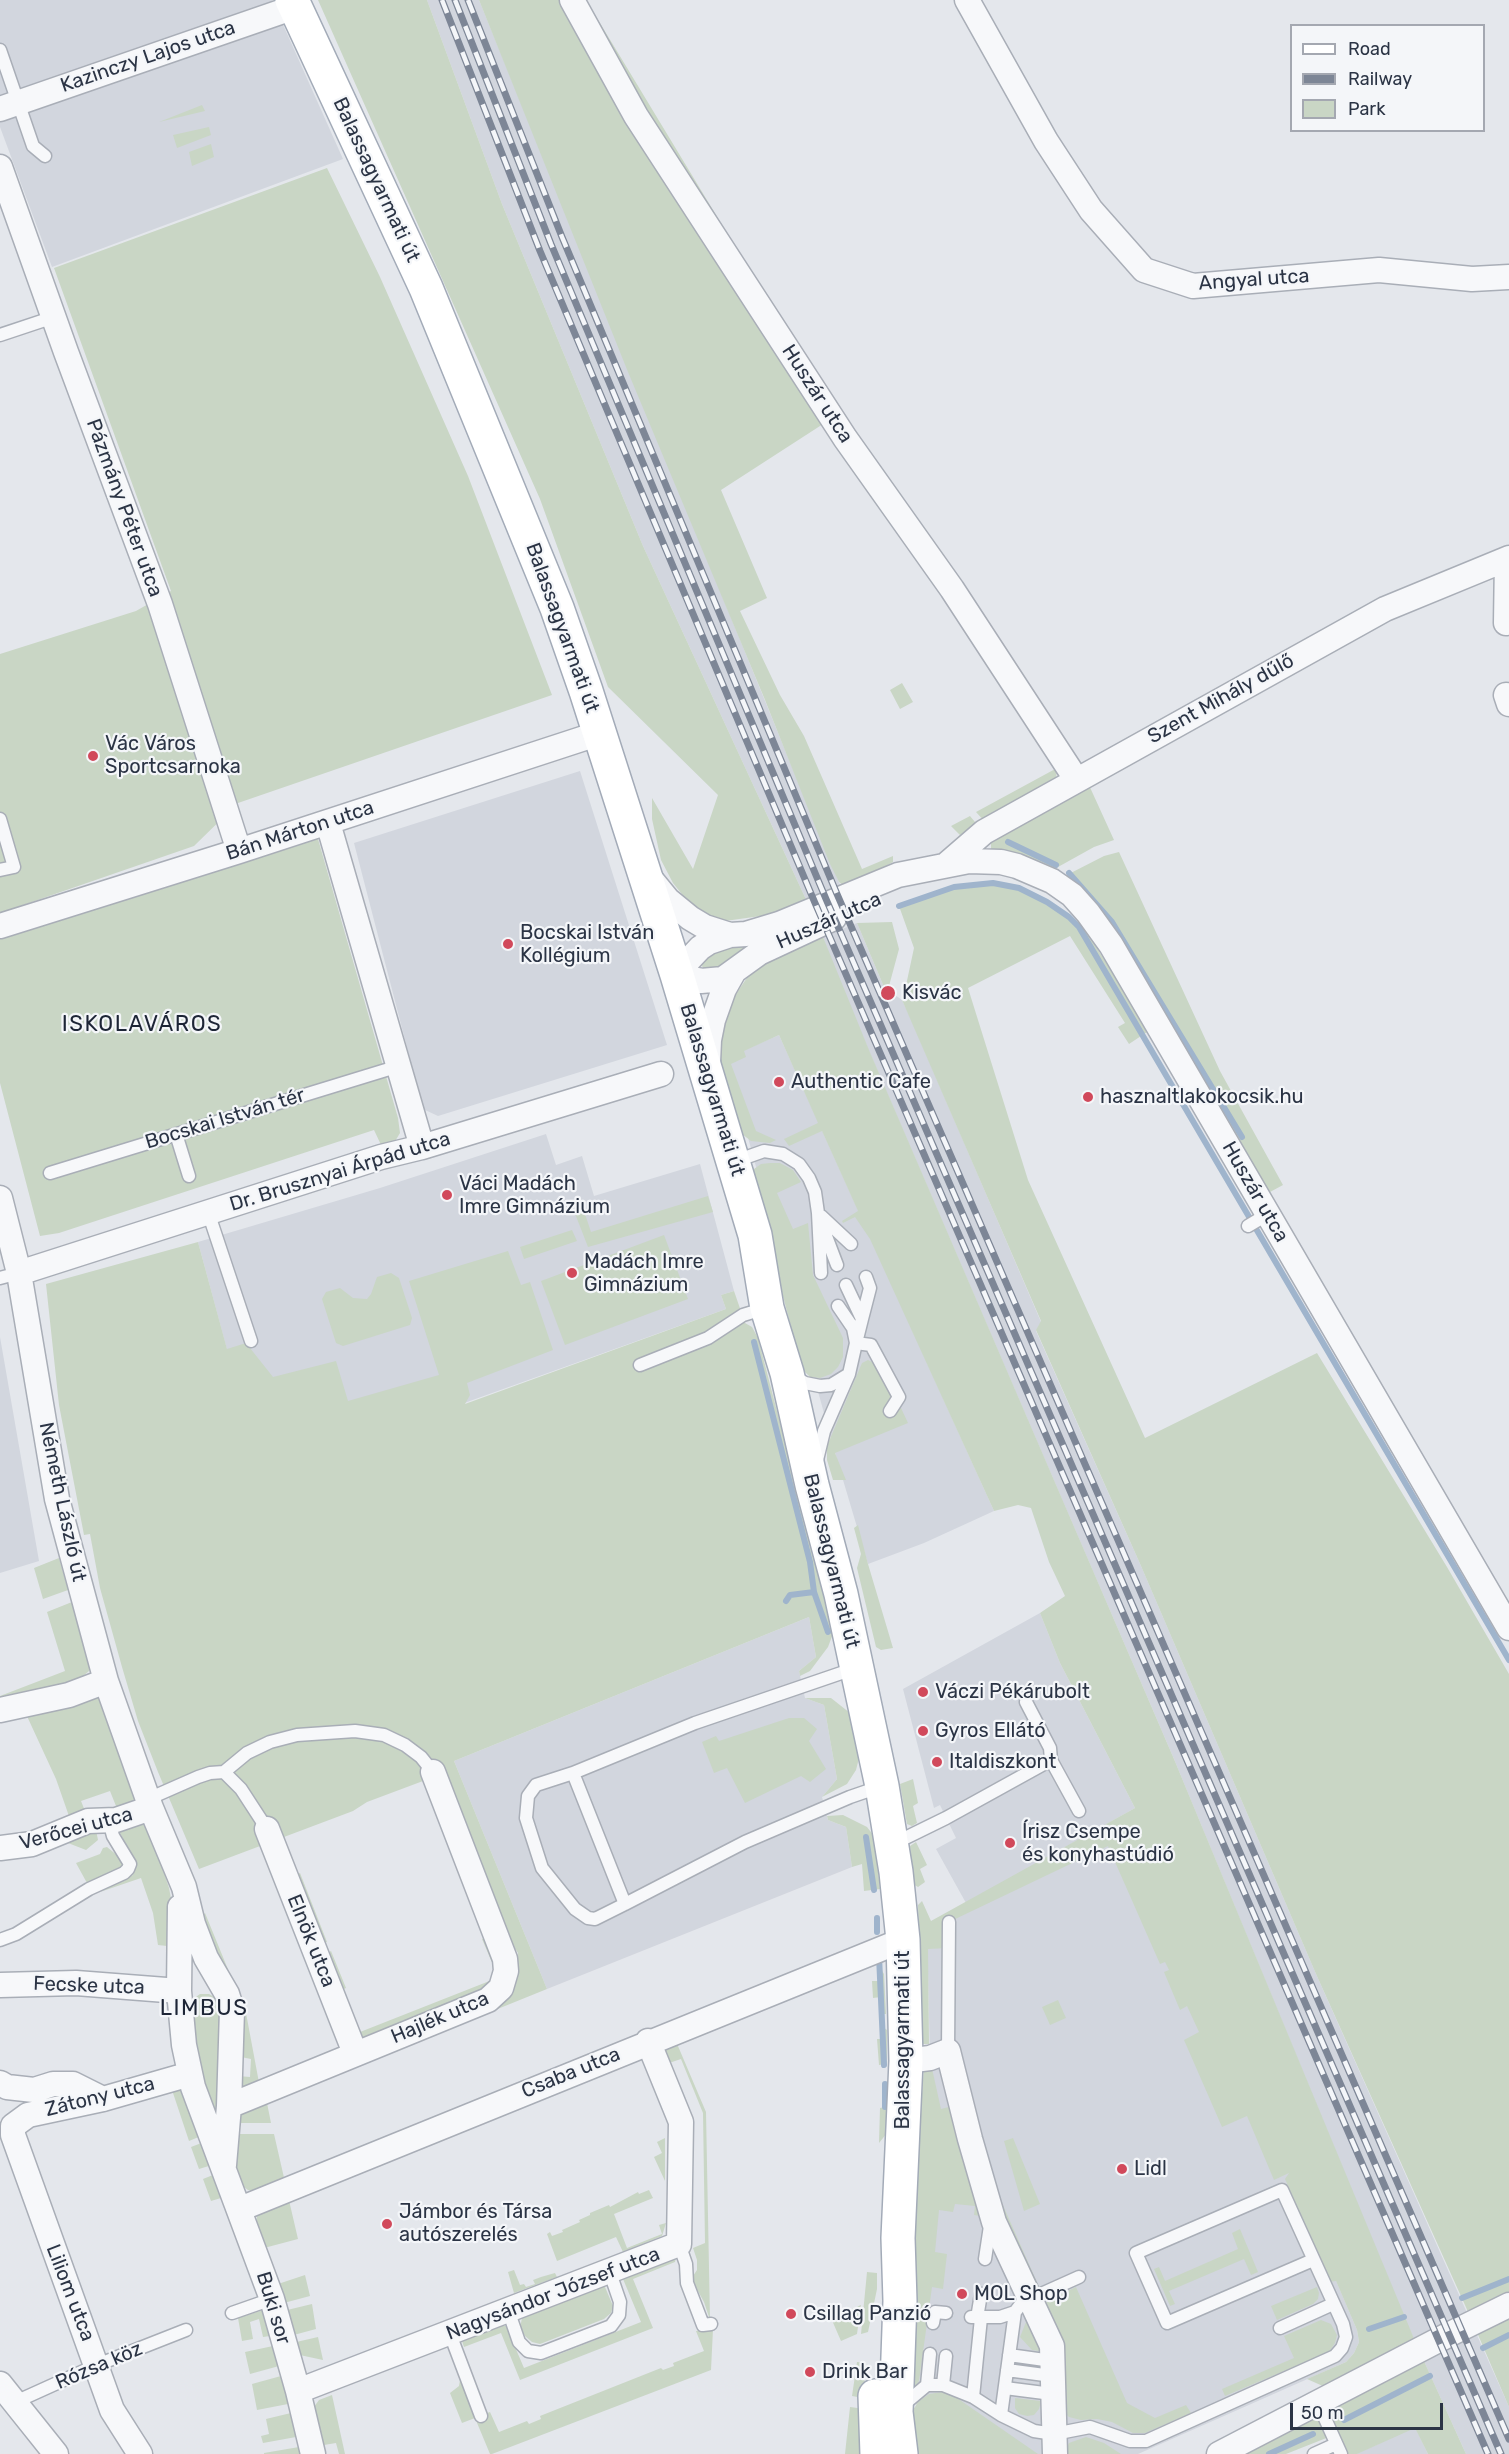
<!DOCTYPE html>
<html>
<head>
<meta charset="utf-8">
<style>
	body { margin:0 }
	#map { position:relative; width:1509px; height:2454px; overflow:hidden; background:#e4e7ec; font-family:Rubik,sans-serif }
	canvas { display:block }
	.legend { position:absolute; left:1290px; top:24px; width:195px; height:108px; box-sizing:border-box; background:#f4f6f9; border:2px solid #a4a8b1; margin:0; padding:8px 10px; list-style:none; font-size:18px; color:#2b3445 }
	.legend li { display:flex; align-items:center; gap:12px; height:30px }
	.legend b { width:30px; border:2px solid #a4a8b1 }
	.scale { position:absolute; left:1290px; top:2403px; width:153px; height:27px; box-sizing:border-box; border:3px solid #2b3445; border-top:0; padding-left:8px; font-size:18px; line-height:21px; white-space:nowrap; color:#2b3445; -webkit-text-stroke:4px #f4f6f9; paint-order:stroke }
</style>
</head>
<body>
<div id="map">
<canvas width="1509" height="2454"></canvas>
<ul class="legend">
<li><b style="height:8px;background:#fff"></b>Road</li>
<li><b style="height:8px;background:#7d8696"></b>Railway</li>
<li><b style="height:16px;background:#c9d6c5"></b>Park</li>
</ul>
<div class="scale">50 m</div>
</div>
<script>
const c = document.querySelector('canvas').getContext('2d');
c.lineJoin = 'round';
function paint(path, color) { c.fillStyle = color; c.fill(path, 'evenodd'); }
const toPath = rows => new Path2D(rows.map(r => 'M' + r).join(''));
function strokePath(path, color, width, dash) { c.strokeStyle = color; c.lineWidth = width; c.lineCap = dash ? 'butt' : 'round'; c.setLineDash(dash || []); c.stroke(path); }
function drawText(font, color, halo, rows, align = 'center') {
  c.font = font + ' Rubik,sans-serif'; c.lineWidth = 4.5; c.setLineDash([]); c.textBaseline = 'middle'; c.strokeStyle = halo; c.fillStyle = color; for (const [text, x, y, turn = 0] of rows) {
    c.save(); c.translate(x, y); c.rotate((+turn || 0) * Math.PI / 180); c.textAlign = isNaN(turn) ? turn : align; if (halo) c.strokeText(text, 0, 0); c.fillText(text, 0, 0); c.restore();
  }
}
const built = toPath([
	[0,0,272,0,343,159,52,267,0,127],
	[427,0,479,0,843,892,809,906,643,546,502,204],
	[580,771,667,1045,438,1116,423,1109,354,843],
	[857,923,884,987,902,1000,911,1019,1041,1322,1036,1331,1141,1566,1316,1974,1509,2407,1509,2454,1466,2454,1404,2317,1174,1759,834,970,823,937],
	[779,1035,994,1511,924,1543,868,1564,835,1453,726,1058],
	[546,1134,556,1165,582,1156,594,1196,700,1164,734,1291,721,1295,726,1309,261,1476,198,1242,380,1188],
	[0,1337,39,1561,0,1573],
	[1040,1613,1060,1663,1135,1808,966,1903,936,1849,956,1838,940,1805,934,1808,903,1689],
	[809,1617,816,1657,799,1671,805,1698,824,1705,837,1779,822,1797,828,1820,846,1827,852,1867,547,1989,454,1761],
	[1138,1815,1357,2330,1359,2342,1354,2353,1346,2362,1138,2454,1003,2454,907,2399,930,2058,927,1931],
	[1415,2427,1428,2454,1356,2454]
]);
const green = toPath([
	[318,0,427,0,502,204,643,546,809,906,768,915,725,921,709,917,689,903,673,883,661,860,652,819,652,798,693,869,718,795,608,687,540,499],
	[479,0,586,0,837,415,721,490,767,598,740,611,780,695,804,736,862,869,893,856,893,862,846,888,839,882,830,864,765,700,628,372],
	[202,105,205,111,159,122],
	[209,127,211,135,177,148,173,135],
	[211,144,214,157,192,166,189,152],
	[327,168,380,277,468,476,552,695,238,803,194,846,0,913,0,654,136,611,171,591,54,268],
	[902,683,913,702,900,709,890,690],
	[1057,768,1056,779,986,823,976,812],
	[1088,783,1114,840,1094,847,1049,872,997,856,991,849,991,843,998,836,1055,807],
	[970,816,975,822,975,827,960,835,951,826],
	[318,839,398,1118,400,1133,394,1143,382,1147,374,1130,59,1233,40,1236,0,1083,0,934],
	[1119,852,1220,1071,1283,1185,1270,1192,1151,996,1061,878,1104,856],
	[993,883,1021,888,1083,927,1150,1030,1129,1044,1118,1027,1125,1023,1070,936,968,988,1028,1180,1145,1438,1317,1353,1447,1567,1509,1674,1509,2295,1469,2314,1316,1974,1141,1566,1036,1330,1041,1321,902,1000,908,996,905,990,914,948,899,906,954,887],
	[814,916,721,967,704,969,702,966,704,954],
	[892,922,899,949,889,986,884,987,857,923],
	[823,937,869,1050,1174,1759,1415,2341,1325,2387,1307,2379,1346,2362,1354,2353,1359,2342,1357,2330,1336,2281,1329,2282,1285,2179,1289,2173,1274,2180,1247,2116,1222,2127,1184,2040,1199,2032,1187,2006,1180,2010,1164,1972,1169,1970,1165,1962,1160,1964,1108,1846,949,1922,948,1948,928,1949,929,2044,922,2044,918,1905,922,1901,931,1921,1135,1808,1060,1663,1040,1613,1065,1596,1049,1562,1031,1508,1018,1505,994,1511,870,1239,855,1217,843,1223,842,1221,858,1211,822,1131,789,1146,784,1139,818,1123,779,1035,744,1051,746,1057,731,1064,756,1131,776,1140,770,1143,751,1141,742,1134,719,1054,722,1027,729,1004,751,972,792,944],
	[770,1163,780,1163,793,1170,801,1182,777,1193,793,1229,808,1223,813,1275,843,1338,843,1357,838,1367,831,1374,820,1378,810,1377,802,1369,752,1177,754,1169,761,1164],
	[708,1196,713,1212,588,1247,574,1211,583,1208,591,1232],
	[572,1230,577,1241,524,1259,520,1247],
	[664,1235,688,1299,565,1345,541,1281],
	[198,1242,227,1349,246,1343,273,1377,336,1361,348,1401,439,1375,409,1281,508,1251,521,1285,530,1282,553,1350,467,1383,470,1395,465,1404,726,1309,721,1295,734,1291,745,1323,752,1327,758,1338,834,1631,828,1647,810,1671,800,1676,799,1671,816,1657,809,1617,454,1761,547,1989,426,2038,512,1983,518,1953,514,1947,508,1944,491,1889,462,1814,439,1768,423,1781,367,1802,353,1811,199,1869,158,1772,138,1721,122,1667,100,1588,90,1534,84,1535,59,1405,46,1284],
	[391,1273,399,1278,412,1318,410,1325,343,1346,336,1343,322,1299,326,1292,340,1288,353,1298,367,1299,371,1294,377,1277],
	[868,1360,874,1363,897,1409,901,1408,908,1423,835,1453,846,1480,833,1480,827,1460,827,1446,862,1363],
	[858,1525,868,1564,893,1648,881,1650,876,1647,857,1568,861,1554,854,1528],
	[59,1558,68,1590,43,1599,34,1568],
	[72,1602,90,1665,89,1671,76,1682,0,1703,0,1696,65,1671,47,1612],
	[87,1694,101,1699,117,1749,135,1796,132,1805,124,1812,118,1811,110,1791,81,1801,87,1816,39,1833,70,1819,56,1779,26,1714,0,1723,0,1718,53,1703,57,1710,66,1709,77,1697],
	[805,1698,831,1698,850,1713,859,1758,856,1770,847,1784,822,1797,837,1779,824,1705],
	[789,1718,804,1718,817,1729,809,1741,826,1769,810,1782,801,1776,745,1803,727,1768,714,1773,702,1742,716,1736,719,1741],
	[913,1779,918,1803,913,1806,917,1823,912,1826,907,1824,900,1784],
	[843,1815,867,1827,874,1836,880,1889,864,1891,862,1864,852,1867,846,1827,828,1820,827,1816],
	[142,1823,147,1829,159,1857,169,1888,173,1909,172,1945,167,1946,158,1945,153,1913,141,1878,100,1892,133,1875,135,1860,120,1833,121,1826],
	[96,1830,98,1840,86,1850,68,1843,37,1856,0,1858],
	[916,1842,927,1865,920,1869,925,1882,918,1887,913,1884,910,1846],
	[107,1847,124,1861,125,1866,54,1906,87,1883,76,1863,100,1854,103,1848],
	[300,1873,327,1942,321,1944,293,1876],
	[205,1913,236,1989,199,1920],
	[489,1936,501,1966,492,1989,361,2041,355,2034,492,1980,496,1972,482,1939],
	[331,1951,346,1988,342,1990,325,1955],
	[879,1966,884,1974,886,2014,883,2014,881,1997,873,1998,872,1981,880,1981],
	[200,1994,209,1994,216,1998,221,2007,221,2047,216,2114,211,2110,198,2072,189,2007,193,1999],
	[1058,2000,1066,2018,1050,2025,1042,2007],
	[243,2006,246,2013,260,2088,245,2089,240,2086,238,2076,250,2077,251,2059,241,2057],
	[883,2027,887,2030,887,2064,879,2065,877,2039,884,2039],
	[675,2039,706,2112,710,2320,704,2302,694,2284,693,2276,697,2270,697,2260,693,2248,705,2243,703,2113,681,2059,666,2064,662,2049],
	[931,2064,941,2109,956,2105,980,2216,974,2215,975,2206,955,2204,953,2212,939,2210,935,2252,947,2254,943,2289,932,2287,919,2381,914,2388,910,2388,912,2223,924,2067],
	[885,2084,889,2087,887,2133,879,2143,880,2108,885,2107],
	[182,2086,201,2136,189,2141,171,2087],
	[266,2098,271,2123,238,2123,238,2115],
	[236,2134,274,2134,285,2182,257,2192,248,2190,240,2184,235,2167],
	[665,2138,665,2181,654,2157,662,2153,657,2142],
	[1013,2138,1040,2204,1024,2211,1004,2141],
	[204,2142,212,2165,199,2169,191,2147],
	[213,2175,221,2198,211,2201,203,2179],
	[649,2190,653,2198,614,2214,627,2248,662,2234,659,2225,666,2223,662,2236,623,2252,616,2237,557,2261,547,2234,550,2232,552,2236,563,2232,562,2230,580,2222,579,2220,590,2215,590,2213,609,2205,610,2207,638,2192,639,2194],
	[288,2196,298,2239,264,2248,256,2222,258,2212],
	[1002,2203,1039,2287,1034,2289,997,2206],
	[1240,2229,1258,2272,1251,2275,1244,2259,1169,2291,1175,2304,1170,2306,1154,2269,1159,2267,1165,2281,1238,2249,1232,2233],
	[676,2258,675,2262,633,2279,653,2328,520,2380,501,2333,464,2347,462,2341,501,2326,506,2326,524,2368,641,2322,623,2279,625,2275],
	[514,2270,520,2285,524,2284,526,2287,535,2284,533,2280,541,2277,555,2273,557,2277,514,2293,508,2272],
	[867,2272,877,2273,877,2289,868,2332,861,2334],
	[305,2275,310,2296,280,2304,275,2285],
	[595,2285,605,2287,613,2306,611,2313,604,2319,540,2344,532,2342,525,2336,520,2328,522,2318,527,2312],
	[1076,2287,1127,2403,1155,2418,1186,2405,1191,2413,1145,2433,1133,2433,1112,2422,1097,2419,1081,2420,1069,2417,1064,2412,1045,2304,1049,2300],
	[1317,2287,1319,2293,1318,2299,1313,2304,1277,2320,1271,2306],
	[312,2304,316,2329,290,2336,283,2311],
	[861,2305,857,2334,841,2341,831,2318],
	[1509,2305,1509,2407,1473,2323],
	[263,2310,270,2336,263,2337,259,2319,250,2322,253,2339,242,2341,238,2318],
	[1032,2319,1044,2349,1039,2351,1032,2350,1020,2337,1026,2322],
	[1321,2320,1331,2324,1337,2335,1335,2343,1329,2352,1225,2396,1222,2389,1294,2358,1284,2336],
	[713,2329,711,2370,492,2454,490,2454,475,2418,462,2423,450,2393,459,2386,460,2380,475,2418,490,2412,499,2432,527,2421,529,2424,541,2419,540,2416,661,2368,663,2370,674,2366,673,2363,704,2351,696,2331],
	[318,2337,323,2360,295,2354,292,2343],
	[273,2346,279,2366,250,2374,245,2352],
	[1419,2350,1466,2454,1428,2454,1415,2428,1357,2454,1348,2454,1339,2433,1286,2454,1230,2454],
	[857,2362,866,2363,863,2398,852,2396],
	[281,2376,288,2404,257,2410,252,2384],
	[942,2392,957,2398,1038,2454,915,2454,910,2415,918,2402,929,2394],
	[332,2395,345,2454,339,2454,336,2443,318,2446,311,2411,319,2400],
	[1015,2398,1041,2401,1039,2409,1034,2415,1027,2416,1019,2414,1015,2408],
	[850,2407,865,2409,865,2454,845,2454],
	[291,2413,296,2437,263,2443,261,2436,269,2434,266,2419],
	[1086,2437,1104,2443,1121,2454,1064,2454,1069,2443],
	[299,2447,301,2454,264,2454,264,2453]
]);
const stream = toPath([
	[1008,842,1056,865],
	[1069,873,1112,922,1242,1137],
	[899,906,954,887,993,883,1019,888,1047,902,1069,917,1079,927,1509,1660],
	[754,1342,810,1562,814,1592,828,1632],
	[786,1601,790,1595,814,1592],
	[866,1837,874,1890],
	[877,1918,877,1932],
	[879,1956,884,2065],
	[885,2084,885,2107],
	[1462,2298,1509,2279],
	[1369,2329,1404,2317],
	[1483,2348,1509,2335],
	[1344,2420,1430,2376],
	[1269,2454,1313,2434]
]);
const lane = toPath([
	[0,50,33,146,45,156],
	[0,335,54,317],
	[0,819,14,867,0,870],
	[176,1134,189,1176],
	[733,1162,764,1151,783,1154,799,1164,809,1178,815,1192,818,1213,821,1273],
	[50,1173,399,1066],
	[208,1212,251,1341],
	[821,1216,851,1244],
	[1248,1226,1268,1214],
	[823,1228,837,1265],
	[0,1278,19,1273],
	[846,1285,862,1319,856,1343,871,1345,899,1397,890,1411],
	[862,1319,870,1288,866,1277],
	[640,1365,708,1338,743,1315,766,1308],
	[793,1376,805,1383,820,1386,831,1385,849,1374],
	[817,1460,824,1431,849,1374,856,1343,853,1328,838,1306],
	[856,1668,695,1723,573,1773,625,1904,745,1842,850,1797,879,1787],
	[1026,1702,1050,1748,1051,1760,1079,1811],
	[224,1772,241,1789,267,1829],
	[573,1773,536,1785,528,1796,526,1818,542,1868,575,1909,588,1918,595,1919,625,1904],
	[148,1799,198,1777,210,1773,224,1772,247,1753,270,1742,297,1735,355,1731,384,1735,405,1745,421,1757,433,1772],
	[893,1844,946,1818,1051,1760],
	[0,1940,16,1934,89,1889,124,1873,128,1869,130,1864,113,1836,109,1821],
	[948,2051,949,1922],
	[679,2244,686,2264,687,2283,703,2325,711,2324],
	[985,2259,990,2226,993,2223],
	[1030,2299,1079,2277],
	[508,2310,519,2342,528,2351,541,2353,611,2326,619,2315,620,2302,609,2270],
	[232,2313,272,2299],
	[971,2317,1000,2317,1015,2312],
	[977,2318,981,2294],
	[933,2323,935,2312,946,2313],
	[1280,2328,1333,2304],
	[450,2334,481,2416],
	[1009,2355,1052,2361],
	[1007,2370,1052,2376],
	[927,2385,930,2354],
	[943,2385,946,2356],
	[1005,2388,1052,2394],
	[973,2397,981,2318],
	[13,2403,97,2365,186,2330],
	[1318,2403,1341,2454],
	[902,2406,927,2385,943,2385,973,2397,1001,2415,1034,2431,1054,2434,1090,2427,1130,2441,1146,2441,1335,2356,1342,2348,1346,2337,1343,2324,1282,2190,1136,2253,1167,2323,1313,2260],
	[1001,2415,1015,2312,1028,2295],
	[1314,2454,1336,2444]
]);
const street = toPath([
	[572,0,636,116,845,438,952,589,1076,779],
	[967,0,1046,141,1091,210,1144,270,1193,286,1379,270,1472,279,1509,277],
	[0,109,295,7],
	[0,167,66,352,160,604,239,851],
	[1506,623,1507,559],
	[1506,695,1509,704],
	[328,823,422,1147],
	[947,864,984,832,1385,609,1509,558],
	[650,878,668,900,690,918,705,927,730,935,746,934,779,924,898,875,969,861,1001,862,1017,866,1052,881,1072,895,1088,913,1111,945,1509,1628],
	[0,926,239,851,600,733],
	[730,935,709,942,700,948,683,966,677,975,701,981,723,979,759,953,834,918],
	[708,1063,709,1040,713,1020,724,989,733,973],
	[0,1198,19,1273,57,1499,106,1681,151,1808,184,1887,193,1924,206,1958,227,1994,232,2010,229,2106,224,2165],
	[19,1273,381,1157,422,1147,661,1074],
	[0,1710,69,1695,106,1681],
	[267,1829,355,2053],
	[0,1848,32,1844,88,1821,116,1820,151,1808],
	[180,1907,179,1991,184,2045,193,2087,272,2299,298,2391,313,2454],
	[0,1985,76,1983,179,1991],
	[906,2061,930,2058,948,2051,970,2139,994,2222,1052,2346,1055,2454],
	[0,2083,7,2087,34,2090,53,2084,73,2084,103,2099],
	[229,2106,488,2000,501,1988,506,1971,505,1959,433,1772],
	[240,2209,903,1940],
	[0,2384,56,2454],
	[298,2391,679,2244,681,2122,648,2041],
	[140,2454,112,2410,13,2135,13,2126,28,2115,103,2099,190,2074],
	[1219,2454,1450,2334,1509,2305]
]);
const primary = toPath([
	[292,0,426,288,557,608,586,691,677,975,755,1235,767,1308,787,1373,812,1485,841,1594,882,1786,896,1872,903,1940,906,2061,898,2238,900,2301,896,2412,901,2454],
	[875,2396,877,2454]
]);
const rail = toPath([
	[442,0,540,251,815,903,1488,2454],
	[455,0,551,244,826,899,1501,2454],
	[468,0,562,237,837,894,1509,2439]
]);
const markers = [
	[93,756,6,"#d1495b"],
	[508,944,6,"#d1495b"],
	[888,993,8,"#d1495b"],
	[779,1082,6,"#d1495b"],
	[1088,1097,6,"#d1495b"],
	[447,1195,6,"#d1495b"],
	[572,1273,6,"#d1495b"],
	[923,1692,6,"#d1495b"],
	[923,1731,6,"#d1495b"],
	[937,1762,6,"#d1495b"],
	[1010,1843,6,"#d1495b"],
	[1122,2169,6,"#d1495b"],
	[387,2224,6,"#d1495b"],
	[962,2294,6,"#d1495b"],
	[791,2314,6,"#d1495b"],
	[810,2372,6,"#d1495b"]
];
const streetNames = [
	["Kazinczy Lajos utca",148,57,-19],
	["Balassagyarmati út",376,180,65],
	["Angyal utca",1254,280,-4],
	["Huszár utca",817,394,57],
	["Pázmány Péter utca",124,508,70],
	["Balassagyarmati út",562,628,70],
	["Szent Mihály dűlő",1221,699,-29],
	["Bán Márton utca",300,831,-18],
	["Huszár utca",829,921,-24],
	["Balassagyarmati út",712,1090,73],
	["Bocskai István tér",225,1119,-17],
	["Dr. Brusznyai Árpád utca",340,1172,-17],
	["Huszár utca",1255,1192,60],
	["Németh László út",62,1502,78],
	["Balassagyarmati út",831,1561,76],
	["Verőcei utca",76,1829,-15],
	["Elnök utca",311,1941,68],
	["Fecske utca",89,1986,2],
	["Hajlék utca",440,2018,-23],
	["Balassagyarmati út",903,2040,-90],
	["Csaba utca",571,2073,-22],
	["Zátony utca",100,2097,-14],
	["Liliom utca",70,2293,69],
	["Nagysándor József utca",553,2294,-21],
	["Buki sor",273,2308,73],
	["Rózsa köz",99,2366,-23]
];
const poiNames = [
	["Vác Város",105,744],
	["Sportcsarnoka",105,767],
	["Bocskai István",520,933],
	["Kollégium",520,956],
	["Kisvác",902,993],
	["Authentic Cafe",791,1082],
	["hasznaltlakokocsik.hu",1100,1097],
	["Váci Madách",459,1184],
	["Imre Gimnázium",459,1207],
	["Madách Imre",584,1262],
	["Gimnázium",584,1285],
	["Váczi Pékárubolt",935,1692],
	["Gyros Ellátó",935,1731],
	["Italdiszkont",949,1762],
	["Írisz Csempe",1022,1832],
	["és konyhastúdió",1022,1855],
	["Lidl",1134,2169],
	["Jámbor és Társa",399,2212],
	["autószerelés",399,2235],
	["MOL Shop",974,2294],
	["Csillag Panzió",803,2314],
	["Drink Bar",822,2372]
];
const quarterNames = [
	["ISKOLAVÁROS",142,1025],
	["LIMBUS",204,2009]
];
paint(built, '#d2d6de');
paint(green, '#c9d6c5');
strokePath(stream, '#9fb4cc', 6);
strokePath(lane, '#a9aeb7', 15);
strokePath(street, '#a9aeb7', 27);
strokePath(primary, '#a3abb8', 36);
strokePath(lane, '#f7f8fa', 12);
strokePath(street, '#f7f8fa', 24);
strokePath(primary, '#fff', 33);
strokePath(rail, '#7d8696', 7);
strokePath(rail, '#f4f6f9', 4.5, [14]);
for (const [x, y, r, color] of markers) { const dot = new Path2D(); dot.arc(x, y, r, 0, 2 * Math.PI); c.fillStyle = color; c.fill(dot); strokePath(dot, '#f4f6f9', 2); }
drawText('20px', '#2b3445', '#f4f6f9', streetNames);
drawText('20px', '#2b3445', '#f4f6f9', poiNames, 'left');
c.letterSpacing = '1.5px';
drawText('22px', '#1d2536', '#f4f6f9', quarterNames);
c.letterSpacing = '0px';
</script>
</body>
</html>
